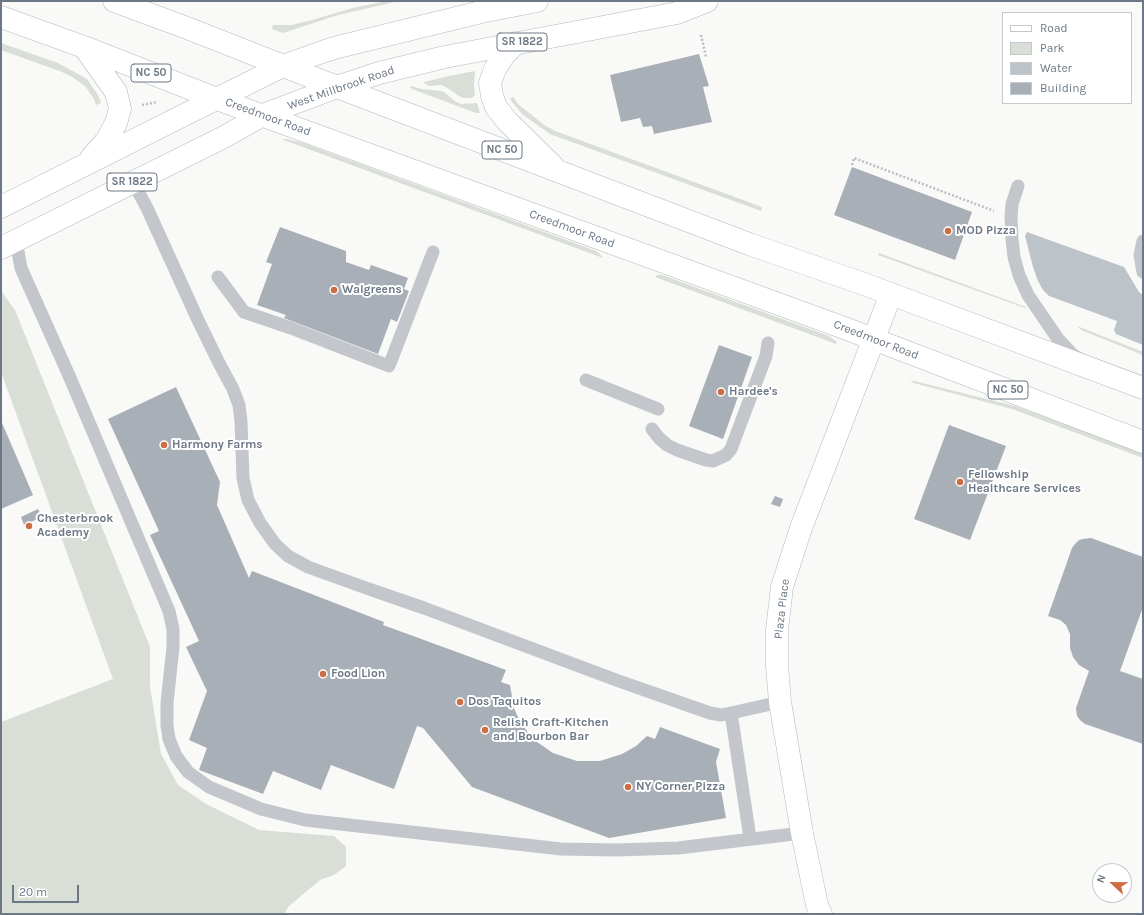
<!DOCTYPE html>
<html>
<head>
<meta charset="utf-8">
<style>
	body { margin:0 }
	#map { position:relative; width:1144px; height:915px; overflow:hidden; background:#f9f9f8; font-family:Karla,sans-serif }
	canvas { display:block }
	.frame { position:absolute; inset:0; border:2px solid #6c7885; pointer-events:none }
	.legend { position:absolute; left:1002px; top:12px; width:130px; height:92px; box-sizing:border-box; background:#fff; border:1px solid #c4c9ce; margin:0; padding:5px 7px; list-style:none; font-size:12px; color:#6c7885 }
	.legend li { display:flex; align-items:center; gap:8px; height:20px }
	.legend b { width:20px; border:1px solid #c4c9ce }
	.north { position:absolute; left:1092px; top:863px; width:40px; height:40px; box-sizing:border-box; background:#fff; border:1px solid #c4c9ce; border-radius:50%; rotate:292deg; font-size:11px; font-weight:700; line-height:16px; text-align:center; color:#6c7885 }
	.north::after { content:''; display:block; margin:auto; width:14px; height:18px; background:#cf6d42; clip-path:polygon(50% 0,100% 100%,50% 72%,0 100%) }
	.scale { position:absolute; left:12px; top:885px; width:67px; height:18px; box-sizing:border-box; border:2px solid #6c7885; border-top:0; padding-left:5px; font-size:12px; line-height:14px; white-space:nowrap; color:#6c7885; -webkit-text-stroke:3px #fff; paint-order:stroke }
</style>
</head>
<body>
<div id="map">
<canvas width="1144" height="915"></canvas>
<div class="frame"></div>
<ul class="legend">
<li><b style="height:5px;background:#fff"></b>Road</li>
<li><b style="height:11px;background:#d9ded7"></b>Park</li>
<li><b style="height:11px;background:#bcc4c9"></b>Water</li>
<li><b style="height:11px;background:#a9afb6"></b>Building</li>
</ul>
<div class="north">N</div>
<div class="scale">20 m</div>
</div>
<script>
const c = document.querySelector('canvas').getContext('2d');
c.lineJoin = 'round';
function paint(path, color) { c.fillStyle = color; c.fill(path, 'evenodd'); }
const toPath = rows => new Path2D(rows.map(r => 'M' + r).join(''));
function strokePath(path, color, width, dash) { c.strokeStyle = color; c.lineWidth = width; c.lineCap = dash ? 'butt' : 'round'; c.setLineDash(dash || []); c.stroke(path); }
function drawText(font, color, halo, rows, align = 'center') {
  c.font = font + ' Karla,sans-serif'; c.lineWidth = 4; c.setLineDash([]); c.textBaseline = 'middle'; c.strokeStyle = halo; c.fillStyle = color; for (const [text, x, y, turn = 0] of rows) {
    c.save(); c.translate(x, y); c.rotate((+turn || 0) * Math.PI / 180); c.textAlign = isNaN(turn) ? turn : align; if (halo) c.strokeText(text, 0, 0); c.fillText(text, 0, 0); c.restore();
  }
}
const green = toPath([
	[386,1,399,1,338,15,283,33,272,29,273,25,292,25,312,20,353,8],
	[1,43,58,63,87,79,98,95,101,103,96,105,94,99,85,86,72,77,62,72,1,50],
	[475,71,475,72,474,85,475,95,472,98,463,98,459,96,446,87,441,85,429,86,424,83,424,82,449,76],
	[411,86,422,89,441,91,444,92,456,102,461,104,477,103,480,113,476,113,412,89,410,88],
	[513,97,518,104,528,112,544,125,555,131,762,207,761,211,550,134,522,114,512,102,510,98],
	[281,139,287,139,303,143,596,251,600,254,603,258],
	[879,253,1026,307,1025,308,878,255],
	[657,275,662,275,829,336,837,342,836,344,655,277],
	[1,291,15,310,150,647,150,687,161,754,178,785,206,804,259,830,334,836,346,847,346,866,334,875,320,880,289,906,284,914,1,914,1,722,113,679,1,372],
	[1077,326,1143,352,1143,355,1081,330],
	[914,381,1015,406,1143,453,1143,458,1012,409,910,382]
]);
const water = toPath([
	[1027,232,1124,267,1139,292,1143,295,1143,345,1116,334,1114,330,1117,321,1049,296,1043,290,1038,281,1033,267,1025,236]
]);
const building = toPath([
	[699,54,709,86,703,87,712,122,654,134,652,126,643,127,640,118,621,122,610,75],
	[852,167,972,212,955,260,834,215],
	[280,227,346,251,346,262,369,270,371,265,408,278,404,289,409,291,397,322,391,319,378,354,284,318,286,315,257,305,272,264,266,262],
	[719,345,752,357,723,439,689,426],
	[176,387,220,482,217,505,249,578,252,571,384,622,383,625,506,670,501,682,510,685,514,708,520,722,534,740,553,753,577,761,600,761,622,754,636,746,647,736,655,739,660,727,720,749,716,762,726,818,609,838,472,787,423,728,417,726,394,789,331,765,321,790,273,771,263,794,199,770,207,748,189,740,207,691,186,647,199,641,150,535,159,531,108,419],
	[1,423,2,423,33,495,1,509],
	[949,425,1006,446,970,540,914,519],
	[775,496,783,499,780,507,771,504],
	[38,509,42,517,24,525,21,517],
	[1091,538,1143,557,1143,607,1120,671,1143,679,1143,744,1085,724,1080,720,1077,716,1076,708,1089,671,1079,665,1073,657,1070,648,1070,634,1066,625,1060,620,1048,616,1072,548,1075,544,1079,540,1083,539]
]);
const path = toPath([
	[936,1,936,2],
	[701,35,706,57],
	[142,105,157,102],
	[852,165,854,158,994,211]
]);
const lane = toPath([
	[133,182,147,208,198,320,219,363,233,389,239,405,241,421,243,478,248,500,260,523,275,544,288,556,308,567,366,588,424,608,616,680,710,713,721,715,731,713,780,702],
	[1018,186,1012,204,1011,217,1012,239,1014,257,1019,275,1028,295,1058,339,1073,355,1080,359],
	[16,241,21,268,71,380,169,611,173,629,173,647,167,703,167,725,169,739,176,756,188,772,209,787,261,809,305,820,561,849,617,850,678,848,802,833],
	[1143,241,1140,255,1143,272],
	[218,277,244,312,291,328,389,366,433,252],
	[586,380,658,409],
	[652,429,659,438,667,445,677,450,706,460,713,461,726,455,731,449,766,356,768,343],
	[731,713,750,838]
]);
const secondary = toPath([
	[821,914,817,905,802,833,780,702,777,665,777,630,782,587,801,528,891,294]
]);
const primary = toPath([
	[114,1,187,28,337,87,749,244,864,284,1143,388],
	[1,17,84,47,217,99,847,329,1143,442],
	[516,43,504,55,495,69,490,83,492,96,496,107,507,121,552,165],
	[84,47,116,92,120,109,116,123,107,140,91,158],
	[1,207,188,113,283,66,325,51,338,47,481,12,537,1],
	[1,248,224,137,263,115,337,87,379,73,445,57,677,13,707,1]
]);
const markers = [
	[948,231,4,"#cf6d42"],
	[334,290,4,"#cf6d42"],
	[721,392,4,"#cf6d42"],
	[164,445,4,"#cf6d42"],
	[960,482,4,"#cf6d42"],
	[29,526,4,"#cf6d42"],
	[323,674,4,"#cf6d42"],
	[460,702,4,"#cf6d42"],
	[485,730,4,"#cf6d42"],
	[628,787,4,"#cf6d42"]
];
const shields = [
	[522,42,50],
	[151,73,40],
	[502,150,40],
	[132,182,50],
	[1008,390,40]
];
const shieldNames = [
	["SR 1822",522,42],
	["NC 50",151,73],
	["NC 50",502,150],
	["SR 1822",132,182],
	["NC 50",1008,390]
];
const streetNames = [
	["West Millbrook Road",341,88,-19],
	["Creedmoor Road",268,117,20],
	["Creedmoor Road",572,229,20],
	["Creedmoor Road",876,340,21],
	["Plaza Place",782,609,-83]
];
const poiNames = [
	["MOD Pizza",956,231],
	["Walgreens",342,290],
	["Hardee's",729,392],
	["Harmony Farms",172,445],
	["Fellowship",968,475],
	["Healthcare Services",968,489],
	["Chesterbrook",37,519],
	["Academy",37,533],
	["Food Lion",331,674],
	["Dos Taquitos",468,702],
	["Relish Craft-Kitchen",493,723],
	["and Bourbon Bar",493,737],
	["NY Corner Pizza",636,787]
];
paint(green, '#d9ded7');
paint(water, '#bcc4c9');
paint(building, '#a9afb6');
strokePath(secondary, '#b4b8bd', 23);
strokePath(primary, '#b5b8bc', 23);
strokePath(path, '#bbbec0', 2.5, [2, 2]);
strokePath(lane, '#c3c6ca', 13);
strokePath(secondary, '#fff', 22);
strokePath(primary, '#fff', 22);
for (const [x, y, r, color] of markers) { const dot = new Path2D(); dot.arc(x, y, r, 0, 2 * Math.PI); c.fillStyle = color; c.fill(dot); strokePath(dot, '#fff', 1.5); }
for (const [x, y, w] of shields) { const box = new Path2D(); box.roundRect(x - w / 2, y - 9, w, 18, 3); c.fillStyle = '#fff'; c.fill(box); strokePath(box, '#6c7885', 1); }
drawText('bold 11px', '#6c7885', null, shieldNames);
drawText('12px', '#6c7885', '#fff', streetNames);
drawText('bold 12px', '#6c7885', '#fff', poiNames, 'left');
</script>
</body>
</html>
